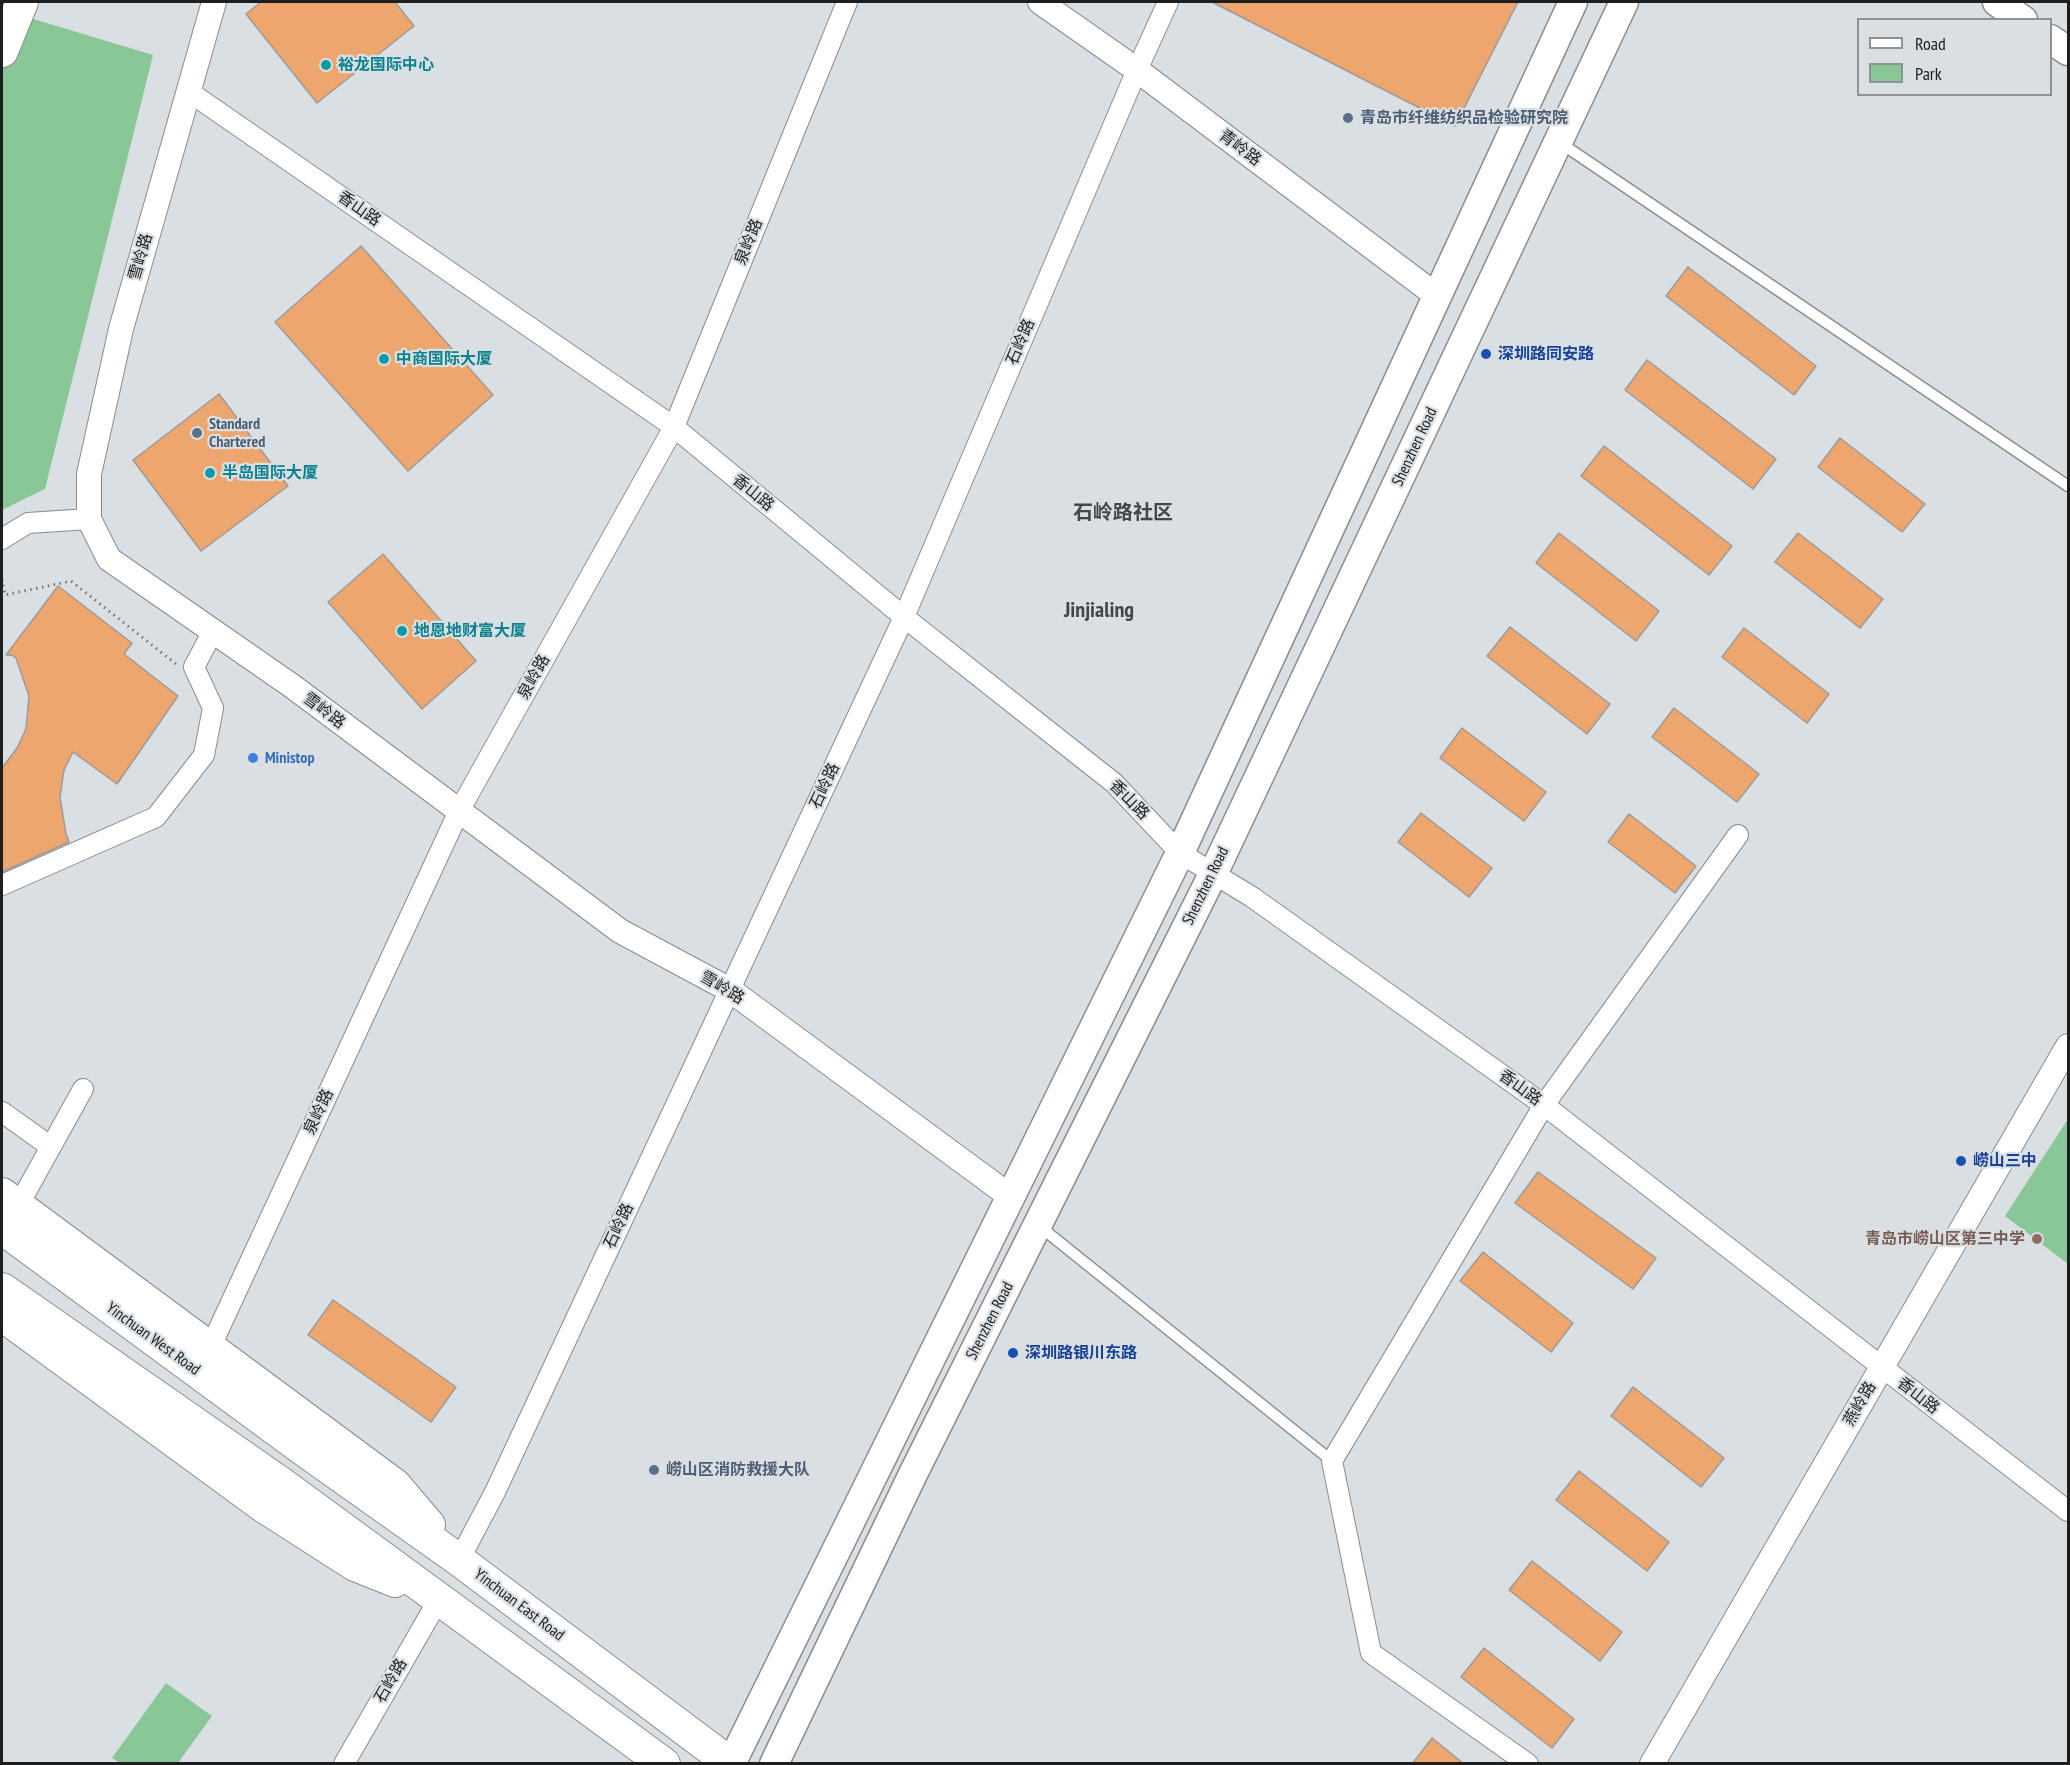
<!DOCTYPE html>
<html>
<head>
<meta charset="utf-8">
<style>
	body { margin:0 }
	#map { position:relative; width:2070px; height:1765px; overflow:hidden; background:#dadfe3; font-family:"PT Sans Narrow",sans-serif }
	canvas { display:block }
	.frame { position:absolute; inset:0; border:3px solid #1c1e20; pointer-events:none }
	.legend { position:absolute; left:1857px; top:18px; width:195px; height:78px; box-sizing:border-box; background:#dadfe3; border:2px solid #8e9295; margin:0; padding:8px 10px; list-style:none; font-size:18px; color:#1c1e20 }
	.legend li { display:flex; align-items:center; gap:12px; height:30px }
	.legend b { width:30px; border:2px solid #8e9295 }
</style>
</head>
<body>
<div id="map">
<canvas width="2070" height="1765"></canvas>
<div class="frame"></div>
<ul class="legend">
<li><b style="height:8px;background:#fff"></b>Road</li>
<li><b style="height:16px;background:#8ac796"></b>Park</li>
</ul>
</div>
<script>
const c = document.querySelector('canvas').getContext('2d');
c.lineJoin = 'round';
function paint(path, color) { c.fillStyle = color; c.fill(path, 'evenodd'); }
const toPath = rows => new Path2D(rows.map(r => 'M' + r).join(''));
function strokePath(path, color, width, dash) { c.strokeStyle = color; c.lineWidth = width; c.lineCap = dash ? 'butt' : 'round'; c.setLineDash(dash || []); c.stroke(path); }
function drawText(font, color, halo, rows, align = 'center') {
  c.font = font + ' "PT Sans Narrow","Noto Sans SC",sans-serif'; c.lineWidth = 4.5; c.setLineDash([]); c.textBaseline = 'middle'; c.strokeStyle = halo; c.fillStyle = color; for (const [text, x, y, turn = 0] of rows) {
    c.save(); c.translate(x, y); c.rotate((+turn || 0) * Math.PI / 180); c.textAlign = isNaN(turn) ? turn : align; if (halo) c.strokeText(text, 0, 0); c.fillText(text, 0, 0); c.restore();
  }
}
const green = toPath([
	[20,15,153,55,45,489,2,510,2,59],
	[2068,1119,2068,1264,2005,1216],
	[166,1683,212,1716,178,1763,120,1763,112,1758]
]);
const building = toPath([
	[261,2,395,2,414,26,317,103,246,14,261,2],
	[1212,2,1518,2,1455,126,1212,2],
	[361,246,493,395,408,471,275,322,361,246],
	[1688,267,1816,366,1794,395,1666,296,1688,267],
	[1647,360,1776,459,1753,489,1625,390,1647,360],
	[219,394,288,486,201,551,133,460,219,394],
	[1840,438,1925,504,1902,532,1818,467,1840,438],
	[1604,446,1732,546,1709,575,1581,476,1604,446],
	[1559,533,1659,611,1636,641,1536,563,1559,533],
	[1798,533,1883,599,1860,628,1775,562,1798,533],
	[383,554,476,661,422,709,328,602,383,554],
	[58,586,132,643,124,654,178,696,117,784,73,752,64,770,60,797,66,834,69,842,2,872,2,768,17,748,26,729,29,696,16,658,12,655,6,655,58,586],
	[1510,627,1610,704,1587,734,1487,656,1510,627],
	[1744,628,1829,694,1807,723,1722,657,1744,628],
	[1674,708,1759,774,1737,802,1652,737,1674,708],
	[1462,728,1546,792,1524,821,1440,758,1462,728],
	[1421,813,1492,868,1469,897,1398,842,1421,813],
	[1629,814,1696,866,1675,893,1608,842,1629,814],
	[1538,1172,1656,1258,1633,1289,1515,1203,1538,1172],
	[1483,1252,1573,1323,1551,1352,1460,1281,1483,1252],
	[333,1300,456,1387,431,1422,308,1335,333,1300],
	[1633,1387,1724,1458,1701,1487,1611,1416,1633,1387],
	[1579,1471,1669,1542,1647,1571,1556,1500,1579,1471],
	[1532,1561,1622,1632,1600,1661,1509,1590,1532,1561],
	[1484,1648,1574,1719,1552,1748,1461,1677,1484,1648],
	[1432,1738,1464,1764,1412,1764,1432,1738]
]);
const path = toPath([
	[2,579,5,595,71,581,176,664]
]);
const service = toPath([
	[1559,142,2068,486],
	[1038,1225,1332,1461]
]);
const minor = toPath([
	[188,91,674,427,904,617,1114,783,1180,853,1252,897,1544,1105,2068,1511],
	[2,539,28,523,89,519],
	[2,885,156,817,204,755,213,708,194,667,213,631],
	[2,1112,51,1147],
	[18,1206,83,1089],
	[210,1348,459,811,674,427,847,2],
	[459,1560,495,1492,904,617,1137,70,1168,2],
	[344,1764,439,1599],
	[1528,1764,1371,1653,1332,1461,1544,1105,1738,835]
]);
const tertiary = toPath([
	[214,2,121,329,89,474,89,519,109,559,292,686,620,931,730,990,1011,1197],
	[1040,2,1137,70,1437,296],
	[1652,1764,2068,1046]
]);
const secondary = toPath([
	[1997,2,2023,20],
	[2050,39,2068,51],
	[731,1764,1180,853,1573,2],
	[774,1764,913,1474,1214,872,1624,2]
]);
const primary = toPath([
	[2,51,22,2],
	[2,1194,395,1485,429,1525],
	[2,1228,304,1450,459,1560,731,1764],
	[2,1289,282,1484,664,1764],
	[2,1315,263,1506,355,1565,395,1581]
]);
const markers = [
	[326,65,6,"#0f9aa8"],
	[1348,118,6,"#5c6f8a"],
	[1486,354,6,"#1a4fb4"],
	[384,359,6,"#0f9aa8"],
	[197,433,6,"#5c6f8a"],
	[210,473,6,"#0f9aa8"],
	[402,631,6,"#0f9aa8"],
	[253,758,6,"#3f7fe0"],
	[1961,1161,6,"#1a4fb4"],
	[2037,1239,6,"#8d6e63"],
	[1013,1353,6,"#1a4fb4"],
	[654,1470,6,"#5c6f8a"]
];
const cultureNames = [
	["裕龙国际中心",338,65],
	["中商国际大厦",396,359],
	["半岛国际大厦",222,473],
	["地恩地财富大厦",414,631]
];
const serviceNames = [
	["青岛市纤维纺织品检验研究院",1360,118],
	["Standard",209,424],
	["Chartered",209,442],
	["崂山区消防救援大队",666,1470]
];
const streetNames = [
	["青岭路",1240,148,37],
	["香山路",359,209,35],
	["泉岭路",749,242,-68],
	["雪岭路",141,257,-74],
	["石岭路",1021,342,-67],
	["Shenzhen Road",1415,447,-65],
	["香山路",753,493,39],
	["泉岭路",534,677,-61],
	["雪岭路",324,711,37],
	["石岭路",825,786,-65],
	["香山路",1129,800,45],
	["Shenzhen Road",1206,886,-64],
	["雪岭路",722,988,31],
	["香山路",1520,1088,36],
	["泉岭路",319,1112,-65],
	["石岭路",619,1226,-65],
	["Shenzhen Road",990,1321,-63],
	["Yinchuan West Road",153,1339,36],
	["香山路",1918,1396,38],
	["燕岭路",1860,1404,-60],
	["Yinchuan East Road",519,1605,37],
	["石岭路",391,1681,-60]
];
const transitNames = [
	["深圳路同安路",1498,354],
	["崂山三中",1973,1161],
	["深圳路银川东路",1025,1353]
];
const shopNames = [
	["Ministop",265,758]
];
const educationNames = [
	["青岛市崂山区第三中学",2025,1239]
];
const quarterNames = [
	["石岭路社区",1123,513]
];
const districtNames = [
	["Jinjialing",1099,611]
];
paint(green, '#8ac796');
paint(building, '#eca66e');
strokePath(building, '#9f9a97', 1.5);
strokePath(service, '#888c90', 13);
strokePath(minor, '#888c90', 22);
strokePath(tertiary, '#888c90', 26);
strokePath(secondary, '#888c90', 31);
strokePath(primary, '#888c90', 34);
strokePath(path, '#74777a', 3, [1.5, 4.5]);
strokePath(service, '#fff', 10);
strokePath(minor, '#fff', 20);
strokePath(tertiary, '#fff', 24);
strokePath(secondary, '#fff', 28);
strokePath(primary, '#fff', 32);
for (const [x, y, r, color] of markers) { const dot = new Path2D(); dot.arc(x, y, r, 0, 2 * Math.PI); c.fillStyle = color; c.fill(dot); strokePath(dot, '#dadfe3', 2); }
drawText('bold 16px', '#0d838f', '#dadfe3', cultureNames, 'left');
drawText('bold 16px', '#4e5e75', '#dadfe3', serviceNames, 'left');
drawText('16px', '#1c1e20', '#dadfe3', streetNames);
drawText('bold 16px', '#164399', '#dadfe3', transitNames, 'left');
drawText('bold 16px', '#366cbe', '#dadfe3', shopNames, 'left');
drawText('bold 16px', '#785e54', '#dadfe3', educationNames, 'right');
drawText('bold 20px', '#43474a', '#dadfe3', quarterNames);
drawText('bold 22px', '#43474a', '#dadfe3', districtNames);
</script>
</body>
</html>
